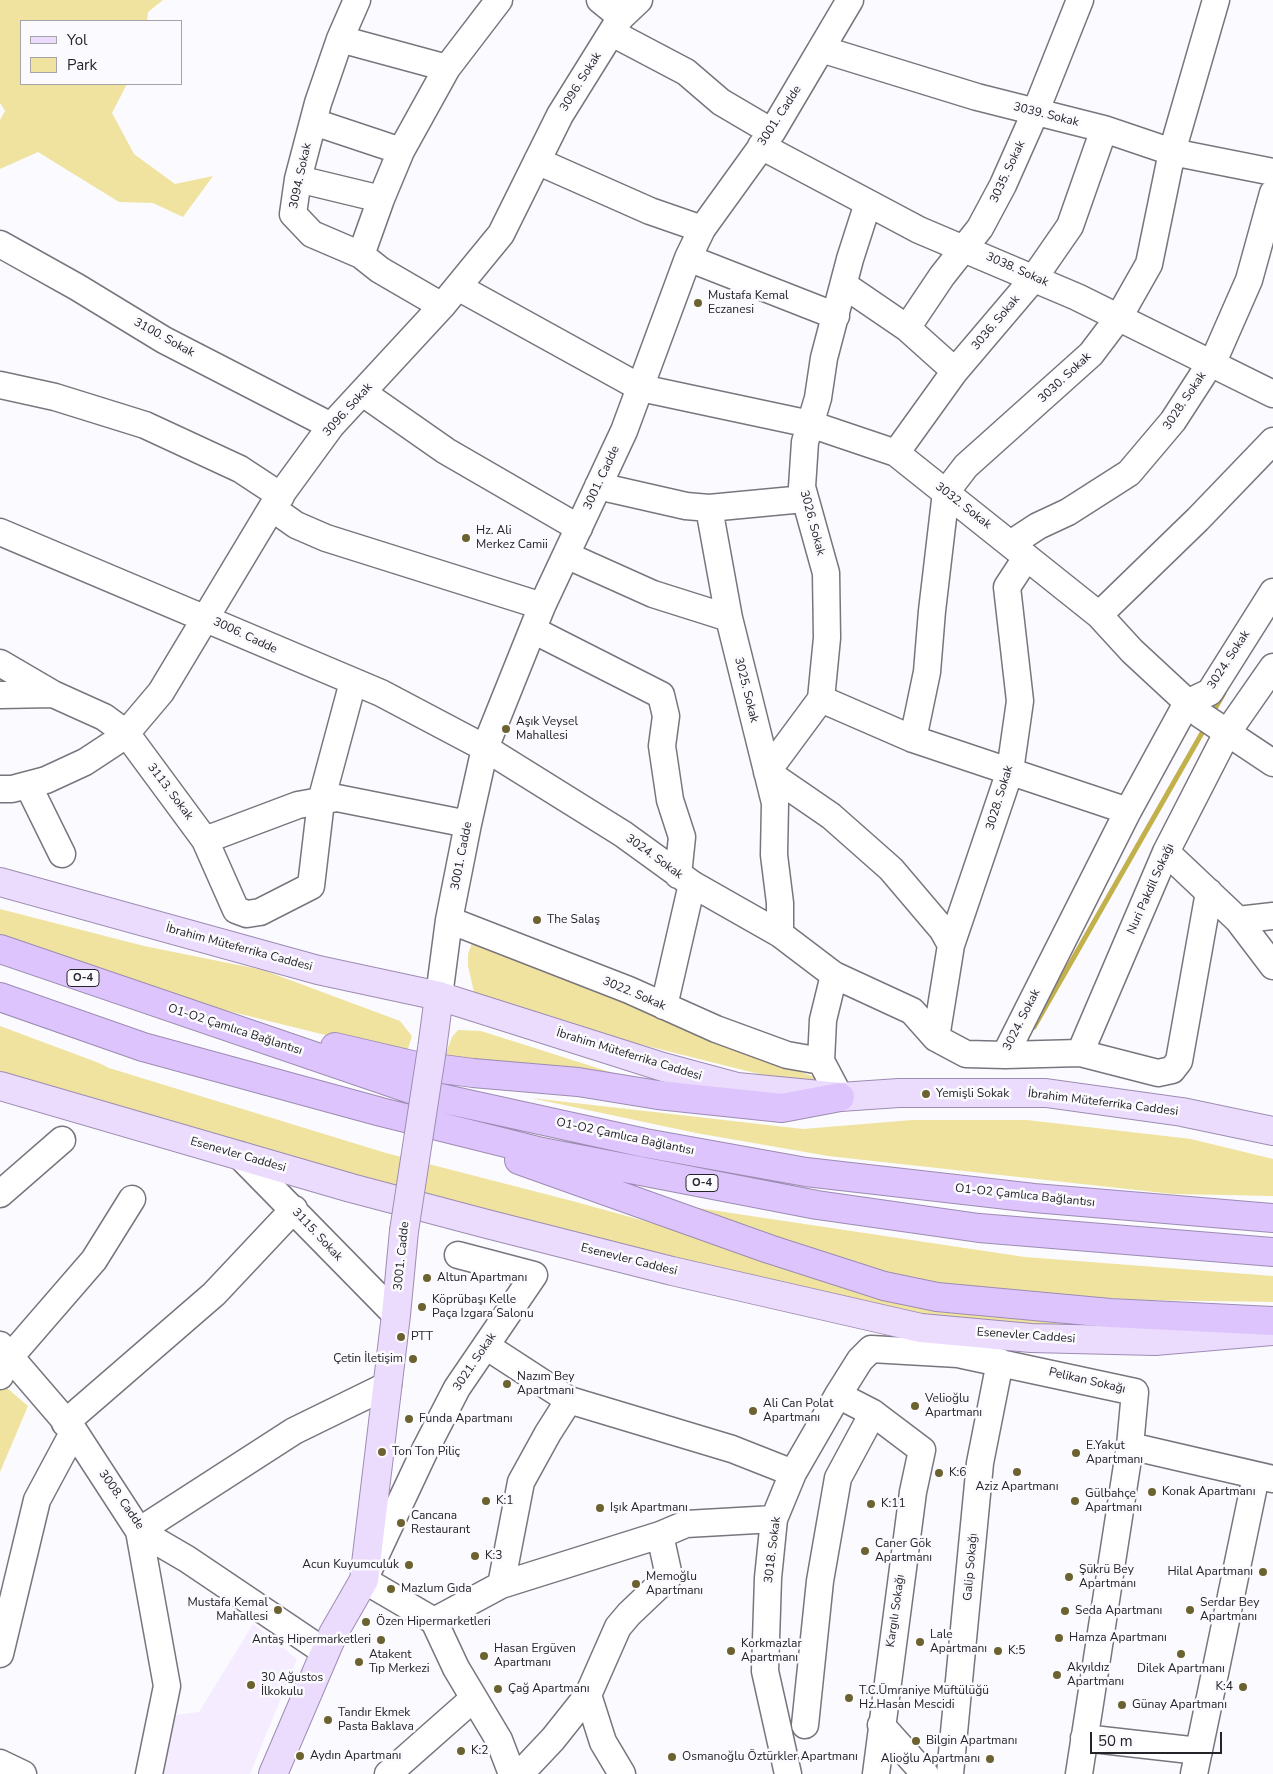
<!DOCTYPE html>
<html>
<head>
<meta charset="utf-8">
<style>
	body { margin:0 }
	#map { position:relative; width:1273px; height:1774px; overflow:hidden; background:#fbfafe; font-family:"Nunito Sans",sans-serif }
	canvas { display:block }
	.legend { position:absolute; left:20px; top:20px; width:162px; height:65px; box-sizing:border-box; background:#fbfafe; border:1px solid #a5a4a8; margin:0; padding:6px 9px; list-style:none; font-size:15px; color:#252327 }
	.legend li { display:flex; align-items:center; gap:10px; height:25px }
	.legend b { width:25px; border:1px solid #a5a4a8 }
	.scale { position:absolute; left:1090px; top:1732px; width:132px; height:22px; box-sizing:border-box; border:2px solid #252327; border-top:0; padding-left:6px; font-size:15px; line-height:18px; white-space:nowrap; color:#252327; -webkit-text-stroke:4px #fbfafe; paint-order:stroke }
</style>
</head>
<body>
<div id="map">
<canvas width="1273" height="1774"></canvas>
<ul class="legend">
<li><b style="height:6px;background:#ebdcfe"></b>Yol</li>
<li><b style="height:14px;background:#efe39f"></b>Park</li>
</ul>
<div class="scale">50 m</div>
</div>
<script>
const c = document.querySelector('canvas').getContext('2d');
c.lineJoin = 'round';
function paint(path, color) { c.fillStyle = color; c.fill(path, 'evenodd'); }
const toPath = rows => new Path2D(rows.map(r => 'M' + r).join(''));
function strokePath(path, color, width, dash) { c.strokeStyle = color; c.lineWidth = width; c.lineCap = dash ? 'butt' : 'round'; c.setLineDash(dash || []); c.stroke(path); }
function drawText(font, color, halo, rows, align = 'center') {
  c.font = font + ' "Nunito Sans",sans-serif'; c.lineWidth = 5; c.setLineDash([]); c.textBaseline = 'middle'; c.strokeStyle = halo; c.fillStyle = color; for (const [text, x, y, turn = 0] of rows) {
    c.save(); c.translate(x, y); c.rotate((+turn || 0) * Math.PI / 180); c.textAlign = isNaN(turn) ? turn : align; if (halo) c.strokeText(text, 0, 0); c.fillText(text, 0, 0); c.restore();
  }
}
const built = toPath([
	[253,1624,297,1659,250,1774,158,1774,174,1715,199,1712]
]);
const green = toPath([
	[0,0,163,0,148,12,147,21,21,21,21,84,127,84,112,113,134,154,175,184,213,176,183,217,153,203,119,202,38,152,0,169,0,120,5,111,0,103],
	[0,909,144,946,263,970,400,1021,412,1036,406,1055,184,1000,0,938],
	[472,943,819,1079,795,1083,635,1043,474,992,468,966,468,954],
	[0,1026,99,1063,109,1068,386,1153,576,1202,684,1232,870,1297,928,1309,1091,1324,1029,1330,926,1319,464,1211,192,1134,0,1071],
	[458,1030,481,1031,654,1086,442,1063,452,1037],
	[531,1098,803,1129,912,1120,1027,1120,1191,1139,1273,1159,1273,1196,1173,1194,828,1156,696,1133],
	[691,1207,1025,1257,1273,1276,1273,1302,1142,1300,956,1289,885,1279],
	[0,1382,28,1406,0,1472]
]);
const stream = toPath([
	[1212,714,1224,693],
	[1034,1027,1206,726]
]);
const minor = toPath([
	[357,0,340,39,318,103,298,179,293,214,312,234,361,255,380,270,442,306],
	[600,0,621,17],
	[612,33,686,72,721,102,772,132],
	[340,39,447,68],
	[821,49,977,97,1104,129,1172,152,1273,172],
	[314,122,401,151],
	[761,146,919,230,1077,297,1273,394],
	[537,161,650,211,702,229],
	[298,179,381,199],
	[868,203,850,259,824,358,818,398,805,442,802,487,826,573,827,638,821,699,767,772,831,816,891,869,942,929,951,945],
	[0,244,77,287,164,340,331,426],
	[361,255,381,199,401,151,447,68,499,0],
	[688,258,836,316],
	[844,285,907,328,955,371],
	[458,287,641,388,810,424,896,453,1099,615,1132,651,1201,715,1273,763],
	[907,328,942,276,980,228,1003,185,1035,113,1080,0],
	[0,385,55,397,145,425,240,469,281,496],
	[363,393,446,451,579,528],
	[896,453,955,371,1034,278,1070,226,1104,129],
	[598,486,686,506,709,508,804,499],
	[272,508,296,525,326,538,542,606],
	[709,508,729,618],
	[0,532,381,693,485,748,623,834,692,884,780,934,834,975,912,1011,936,1038,966,1054,1005,1055,1128,811,1187,703,1210,692,1273,592],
	[1012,543,1038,526,1068,512,1129,473,1173,421,1217,353,1249,280,1273,193],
	[566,555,653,594,729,618,775,803,774,855,780,903,780,934],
	[1099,615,1198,519,1273,441],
	[533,630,661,695,666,716,662,746,670,800,682,837,678,875],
	[0,663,53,694,104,717,126,733,205,840,236,910,247,914,260,912,311,886,321,801,353,682],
	[0,695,53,694],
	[821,699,913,739,1128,811],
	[913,739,927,672,932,611,946,492,966,466,1091,354,1119,317,1149,264,1172,152,1216,0],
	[28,785,62,854],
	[0,789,12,789,46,780,85,762,123,737,161,692,274,504,331,426,442,306,501,234,560,115,621,17,639,0],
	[205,840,298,805,337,798,468,824],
	[1166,852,1238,920,1273,966],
	[449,920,629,990,716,1029,787,1055,821,1061],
	[1238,920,1273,916],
	[834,975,823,1020,821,1061,840,1097],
	[439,996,449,920,468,824,485,748,542,606,624,431,688,258,702,229,772,132,850,0],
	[664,1006,692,884],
	[936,1038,951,945,1010,771,1020,701,1007,587,1026,558],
	[1080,1053,1158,1073,1172,1070,1179,1061,1209,892],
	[1005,1055,1080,1053,1166,852,1227,733,1273,667],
	[239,1155,396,1315],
	[0,1194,62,1140],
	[458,1255,534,1275,457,1388,425,1450,364,1580,434,1621,456,1668,499,1740,512,1774],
	[0,1345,74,1431,139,1531,187,1559,325,1652],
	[486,1346,569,1400,732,1449,793,1473],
	[0,1376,10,1357,94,1260,132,1199],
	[873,1413,922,1450,913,1492,876,1774],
	[65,1423,214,1294,294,1209],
	[139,1531,294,1431,388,1385],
	[139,1531,167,1686,149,1774],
	[501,1585,521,1482,548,1433,569,1400],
	[434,1621,501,1585,660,1535,686,1524,774,1519],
	[0,1654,37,1500,74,1431],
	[588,1695,603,1742,622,1774],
	[805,1725,820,1581,838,1478,873,1413,838,1395],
	[881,1725,925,1774],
	[1084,1738,1199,1751],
	[0,1763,23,1774],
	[388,1774,474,1698],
	[520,1774,553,1739,588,1695,618,1627,629,1614,669,1576,660,1535],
	[788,1774,765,1671,768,1578,774,1519,793,1473,838,1395,860,1360,871,1349,958,1354,1135,1392,1130,1446,1273,1479],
	[950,1774,980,1463,1000,1362],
	[1079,1774,1130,1446],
	[1194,1774,1256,1476]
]);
const major = toPath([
	[0,882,318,970,439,996,663,1067,737,1087,840,1097,899,1093,1046,1093,1182,1112,1273,1131],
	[432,1049,439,996],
	[0,1086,351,1188,487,1224,672,1271,921,1328,1031,1338,1155,1341,1273,1331],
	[273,1774,333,1634,364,1580,396,1315,404,1231]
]);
const highway = toPath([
	[0,949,431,1096,645,1143,806,1172,1034,1198,1273,1218],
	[0,997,143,1047,381,1112,542,1152,817,1205,979,1228,1273,1252],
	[335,1047,412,1065,473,1073,578,1082,658,1095,782,1108,840,1097],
	[519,1160,769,1249,884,1286,937,1297,1110,1313,1273,1321]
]);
const majorBridge = toPath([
	[404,1231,432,1049]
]);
const markers = [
	[698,303,5,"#6b622f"],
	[466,538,5,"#6b622f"],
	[506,729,5,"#6b622f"],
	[537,920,5,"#6b622f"],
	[926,1094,5,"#6b622f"],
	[427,1278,5,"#6b622f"],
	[422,1307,5,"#6b622f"],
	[401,1337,5,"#6b622f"],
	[413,1359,5,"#6b622f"],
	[507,1384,5,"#6b622f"],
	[915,1406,5,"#6b622f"],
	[753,1411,5,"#6b622f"],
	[409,1419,5,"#6b622f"],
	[382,1452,5,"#6b622f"],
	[1076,1453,5,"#6b622f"],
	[1017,1472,5,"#6b622f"],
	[939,1473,5,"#6b622f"],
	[1152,1492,5,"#6b622f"],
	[486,1501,5,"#6b622f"],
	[1075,1501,5,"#6b622f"],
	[871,1504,5,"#6b622f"],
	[600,1508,5,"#6b622f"],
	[401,1523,5,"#6b622f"],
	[865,1551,5,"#6b622f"],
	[475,1556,5,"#6b622f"],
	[409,1565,5,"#6b622f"],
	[1263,1572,5,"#6b622f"],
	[1069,1577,5,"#6b622f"],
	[636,1584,5,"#6b622f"],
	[391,1589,5,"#6b622f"],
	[278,1610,5,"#6b622f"],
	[1190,1610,5,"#6b622f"],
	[1065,1611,5,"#6b622f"],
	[366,1622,5,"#6b622f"],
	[1059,1638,5,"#6b622f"],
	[381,1640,5,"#6b622f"],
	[920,1642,5,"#6b622f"],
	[731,1651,5,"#6b622f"],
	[998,1651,5,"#6b622f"],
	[1181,1654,5,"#6b622f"],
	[484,1656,5,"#6b622f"],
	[359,1662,5,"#6b622f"],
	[1057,1675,5,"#6b622f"],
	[251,1685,5,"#6b622f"],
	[1243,1687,5,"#6b622f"],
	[498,1689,5,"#6b622f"],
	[849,1698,5,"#6b622f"],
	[1122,1705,5,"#6b622f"],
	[328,1720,5,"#6b622f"],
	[916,1741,5,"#6b622f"],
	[461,1751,5,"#6b622f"],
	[300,1756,5,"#6b622f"],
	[672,1757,5,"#6b622f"],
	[990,1759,5,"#6b622f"]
];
const shields = [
	[83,978,32],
	[702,1183,32]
];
const shieldNames = [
	["O-4",83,978],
	["O-4",702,1183]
];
const streetNames = [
	["3096. Sokak",581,82,-58],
	["3039. Sokak",1046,115,14],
	["3001. Cadde",780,116,-57],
	["3035. Sokak",1008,172,-65],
	["3094. Sokak",301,176,-78],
	["3038. Sokak",1017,270,24],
	["3036. Sokak",996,323,-50],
	["3100. Sokak",164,338,29],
	["3030. Sokak",1065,378,-43],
	["3028. Sokak",1185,401,-56],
	["3096. Sokak",348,410,-48],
	["3001. Cadde",602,478,-65],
	["3032. Sokak",963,506,38],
	["3026. Sokak",812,523,75],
	["3006. Cadde",245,636,25],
	["3024. Sokak",1229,660,-57],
	["3025. Sokak",746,690,76],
	["3113. Sokak",170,792,53],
	["3028. Sokak",1000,798,-73],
	["3001. Cadde",462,856,-79],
	["3024. Sokak",654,857,36],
	["Nuri Pakdil Sokağı",1151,889,-66],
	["İbrahim Müteferrika Caddesi",239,948,15],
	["3022. Sokak",634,994,23],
	["3024. Sokak",1022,1020,-63],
	["O1-O2 Çamlıca Bağlantısı",235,1030,18],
	["İbrahim Müteferrika Caddesi",629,1055,17],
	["İbrahim Müteferrika Caddesi",1103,1103,7],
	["O1-O2 Çamlıca Bağlantısı",625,1137,12],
	["Esenevler Caddesi",238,1155,16],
	["O1-O2 Çamlıca Bağlantısı",1025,1196,6],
	["3115. Sokak",317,1235,47],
	["3001. Cadde",402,1256,-84],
	["Esenevler Caddesi",629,1260,14],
	["Esenevler Caddesi",1026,1336,4],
	["3021. Sokak",475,1362,-56],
	["Pelikan Sokağı",1087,1381,13],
	["3008. Cadde",121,1500,55],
	["3018. Sokak",773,1550,-83],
	["Galip Sokağı",971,1567,-85],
	["Kargılı Sokağı",896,1611,-82]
];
const poiNames = [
	["Mustafa Kemal",708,296],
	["Eczanesi",708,310],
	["Hz. Ali",476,531],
	["Merkez Camii",476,545],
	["Aşık Veysel",516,722],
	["Mahallesi",516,736],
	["The Salaş",547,920],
	["Yemişli Sokak",936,1094],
	["Altun Apartmanı",437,1278],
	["Köprübaşı Kelle",432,1300],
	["Paça Izgara Salonu",432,1314],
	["PTT",411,1337],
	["Çetin İletişim",403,1359,"right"],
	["Nazım Bey",517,1377],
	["Apartmanı",517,1391],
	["Velioğlu",925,1399],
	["Apartmanı",925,1413],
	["Ali Can Polat",763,1404],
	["Apartmanı",763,1418],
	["Funda Apartmanı",419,1419],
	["E.Yakut",1086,1446],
	["Apartmanı",1086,1460],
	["Ton Ton Piliç",392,1452],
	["K:6",949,1473],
	["Aziz Apartmanı",1017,1487,"center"],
	["Konak Apartmanı",1162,1492],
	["Gülbahçe",1085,1494],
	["Apartmanı",1085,1508],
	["K:1",496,1501],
	["K:11",881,1504],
	["Işık Apartmanı",610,1508],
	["Cancana",411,1516],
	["Restaurant",411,1530],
	["Caner Gök",875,1544],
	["Apartmanı",875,1558],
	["K:3",485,1556],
	["Acun Kuyumculuk",399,1565,"right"],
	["Şükrü Bey",1079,1570],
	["Apartmanı",1079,1584],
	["Hilal Apartmanı",1253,1572,"right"],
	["Memoğlu",646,1577],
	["Apartmanı",646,1591],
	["Mazlum Gıda",401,1589],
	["Mustafa Kemal",268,1603,"right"],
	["Mahallesi",268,1617,"right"],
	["Serdar Bey",1200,1603],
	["Apartmanı",1200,1617],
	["Seda Apartmanı",1075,1611],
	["Özen Hipermarketleri",376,1622],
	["Lale",930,1635],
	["Apartmanı",930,1649],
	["Hamza Apartmanı",1069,1638],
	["Antaş Hipermarketleri",371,1640,"right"],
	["Korkmazlar",741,1644],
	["Apartmanı",741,1658],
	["Hasan Ergüven",494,1649],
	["Apartmanı",494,1663],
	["K:5",1008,1651],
	["Atakent",369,1655],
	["Tıp Merkezi",369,1669],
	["Akyıldız",1067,1668],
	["Apartmanı",1067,1682],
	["Dilek Apartmanı",1181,1669,"center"],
	["30 Ağustos",261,1678],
	["İlkokulu",261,1692],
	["K:4",1233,1687,"right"],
	["Çağ Apartmanı",508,1689],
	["T.C.Ümraniye Müftülüğü",859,1691],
	["Hz.Hasan Mescidi",859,1705],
	["Günay Apartmanı",1132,1705],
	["Tandır Ekmek",338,1713],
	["Pasta Baklava",338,1727],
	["Bilgin Apartmanı",926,1741],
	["K:2",471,1751],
	["Aydın Apartmanı",310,1756],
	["Osmanoğlu Öztürkler Apartmanı",682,1757],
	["Alioğlu Apartmanı",980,1759,"right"]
];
paint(built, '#f5edff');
paint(green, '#efe39f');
strokePath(stream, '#c2b04a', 5);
strokePath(minor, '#79757e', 29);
strokePath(major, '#9d8cb2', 30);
strokePath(highway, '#9d8cb2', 30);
strokePath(minor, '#fff', 26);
strokePath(major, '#ebdcfe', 28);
strokePath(highway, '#ddc4fd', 28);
strokePath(majorBridge, '#9d8cb2', 30, []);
strokePath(majorBridge, '#ebdcfe', 28);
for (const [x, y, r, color] of markers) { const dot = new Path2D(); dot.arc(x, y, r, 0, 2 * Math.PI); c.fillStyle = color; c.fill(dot); strokePath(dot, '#fbfafe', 2); }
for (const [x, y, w] of shields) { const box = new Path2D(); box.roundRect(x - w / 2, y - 8.5, w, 17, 4); c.fillStyle = '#fbfafe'; c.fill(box); strokePath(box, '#252327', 1); }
drawText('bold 11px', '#252327', null, shieldNames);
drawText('12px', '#252327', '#fbfafe', streetNames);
drawText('12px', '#252327', '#fbfafe', poiNames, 'left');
</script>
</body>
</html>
